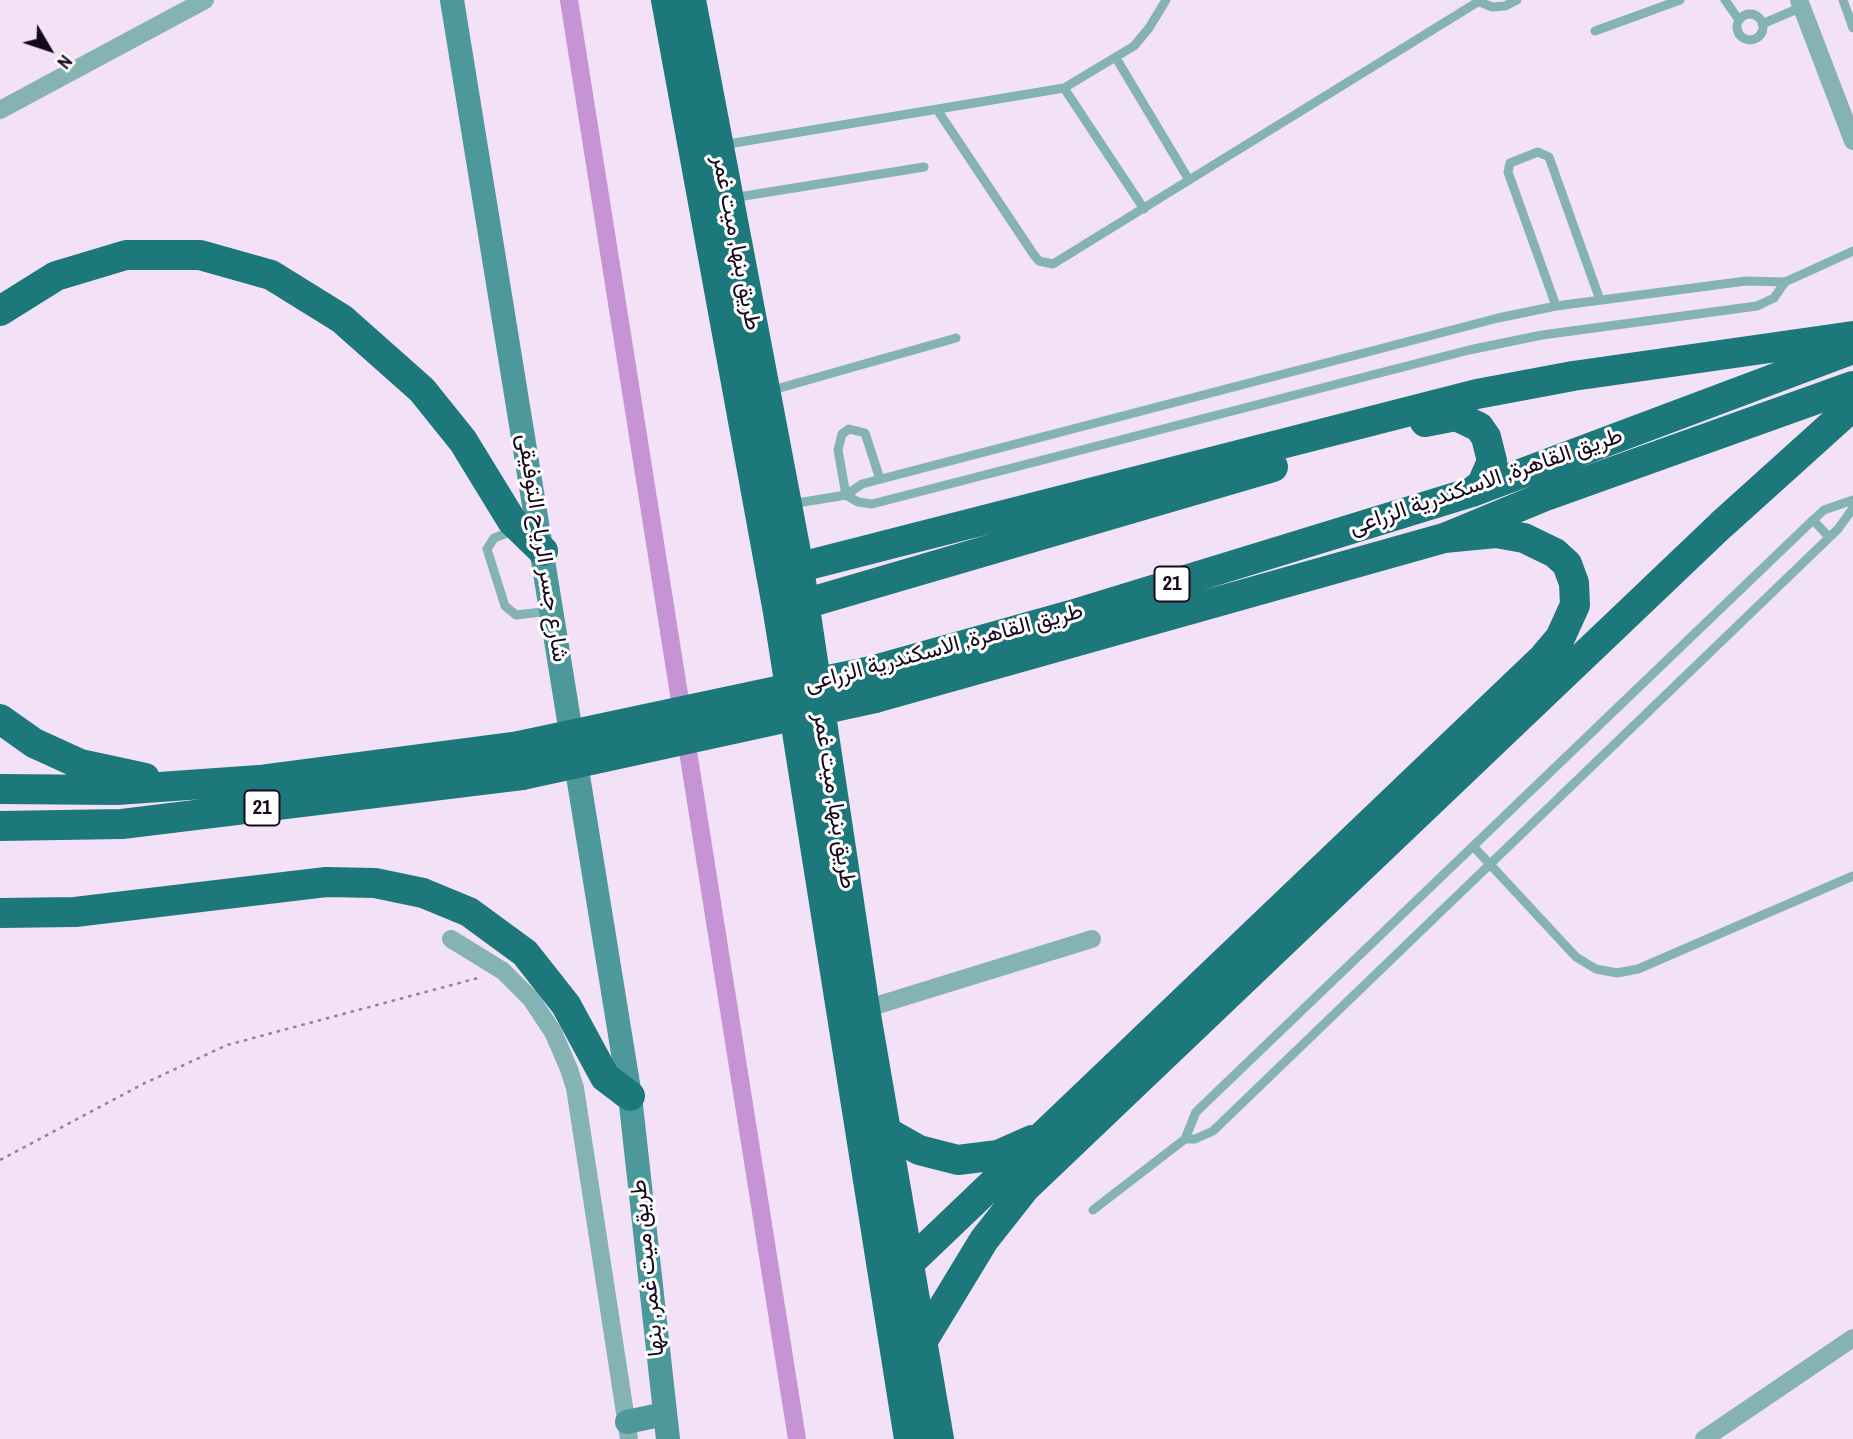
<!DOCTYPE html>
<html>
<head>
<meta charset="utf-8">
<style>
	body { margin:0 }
	#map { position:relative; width:1853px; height:1439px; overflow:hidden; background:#f3e1f8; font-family:"Archivo Narrow",sans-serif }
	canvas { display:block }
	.north { position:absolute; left:14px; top:14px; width:70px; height:70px; -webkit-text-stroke:5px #fff; paint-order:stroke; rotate:129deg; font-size:19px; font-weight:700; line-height:28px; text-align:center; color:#18081c }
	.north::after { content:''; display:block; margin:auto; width:24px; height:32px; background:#18081c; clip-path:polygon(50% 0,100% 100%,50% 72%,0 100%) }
</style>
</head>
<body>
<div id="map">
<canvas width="1853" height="1439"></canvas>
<div class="north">N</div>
</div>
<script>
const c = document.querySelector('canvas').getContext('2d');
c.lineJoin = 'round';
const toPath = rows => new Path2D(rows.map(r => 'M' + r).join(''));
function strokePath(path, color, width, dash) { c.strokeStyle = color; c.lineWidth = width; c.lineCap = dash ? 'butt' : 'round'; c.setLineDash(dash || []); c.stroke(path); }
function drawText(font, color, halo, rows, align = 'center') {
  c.font = font + ' "Archivo Narrow",Vazirmatn,sans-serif'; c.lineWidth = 6; c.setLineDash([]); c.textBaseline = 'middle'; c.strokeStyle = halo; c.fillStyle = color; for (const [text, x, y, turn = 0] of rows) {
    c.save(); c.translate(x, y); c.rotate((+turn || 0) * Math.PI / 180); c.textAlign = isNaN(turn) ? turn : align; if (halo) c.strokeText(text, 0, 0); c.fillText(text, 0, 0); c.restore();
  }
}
const canal = toPath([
	[569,0,797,1439]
]);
const path = toPath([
	[0,1160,143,1084,227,1045,478,978]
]);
const service = toPath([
	[1725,0,1739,20],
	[1843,0,1853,28],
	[1480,2,1492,7,1505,6,1517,0],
	'1737 27a13 13 0 1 1 26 0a13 13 0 1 1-26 0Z',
	[1762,24,1802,7],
	[1595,31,1680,0],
	[1116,58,1189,180],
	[1064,88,1144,209],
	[938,111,1034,255,1039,261,1053,264,1481,0],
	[722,145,1064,88,1134,46,1149,28,1166,0],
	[732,198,924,167],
	[1556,306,1508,172,1510,163,1538,152,1549,157,1600,300],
	[769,391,956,338],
	[880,479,865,433,849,429,842,434,838,450,846,495,858,502,872,504,1469,350,1542,335,1757,306,1774,298,1785,282],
	[1853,500,1824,510,1813,520,1196,1112,1185,1139,1195,1139,1213,1131,1838,529,1853,508],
	[791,504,846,495,862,484,1498,318,1556,306,1746,281,1785,282,1853,251],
	[1813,520,1829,537],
	[513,531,494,538,487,549,505,606,516,615,550,611],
	[1473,846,1576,957,1596,969,1617,973,1638,969,1853,876],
	[1093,1210,1185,1139]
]);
const minor = toPath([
	[1799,0,1853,141],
	[0,110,205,0],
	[451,939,503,971,531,999,553,1032,569,1069,575,1088,629,1439],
	[865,1009,1092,939],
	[1704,1439,1853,1338]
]);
const secondary = toPath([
	[452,0,630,1096,668,1439],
	[627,1422,664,1414]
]);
const trunk = toPath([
	[666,0,778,612,909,1439],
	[691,0,799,568,865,1009,939,1439],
	[0,311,56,276,126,255,200,255,271,275,342,319,422,390,463,441,512,521,543,551],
	[1425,422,1456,416,1479,427,1486,437,1492,461,1482,484,1472,492],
	[781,572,1477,394,1573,376,1853,336],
	[787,609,1273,467],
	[871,671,1071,615,1472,492,1853,349],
	[875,698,1444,538,1548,495,1853,386],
	[0,719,34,743,80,764,145,778],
	[0,789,117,790,259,780,519,746],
	[0,826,122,824,522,775],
	[0,913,75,912,326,882,375,883,423,893,469,912,525,953,566,1005,605,1077,630,1096],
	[887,1132,919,1150,958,1160,998,1155,1032,1140],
	[899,1273,1543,658,1560,638,1575,605,1574,583,1567,564,1555,553,1524,538,1496,533,1444,538],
	[914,1344,922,1342,984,1240,1025,1188,1721,525,1853,406]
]);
const trunkBridge = toPath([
	[519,746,871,671],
	[522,775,875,698]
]);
const shields = [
	[1172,584,35],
	[262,808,35]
];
const shieldNames = [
	["21",1172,584],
	["21",262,808]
];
const streetNames = [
	["طريق بنها, ميت غمر",736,243,79],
	["طريق القاهرة, الاسكندرية الزراعى",1486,482,-19],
	["شارع جسر الرياح التوفيقى",542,548,81],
	["طريق القاهرة, الاسكندرية الزراعى",944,648,-15],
	["طريق بنها, ميت غمر",834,801,81],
	["طريق ميت غمر, بنها",648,1268,-96]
];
strokePath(canal, '#c693d5', 18);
strokePath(path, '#928197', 2.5, [3.5, 5]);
strokePath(service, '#85b3b4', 9);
strokePath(minor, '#85b3b4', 18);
strokePath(secondary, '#4d989a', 24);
strokePath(trunk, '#1c787a', 30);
strokePath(trunkBridge, '#1c787a', 30);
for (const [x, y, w] of shields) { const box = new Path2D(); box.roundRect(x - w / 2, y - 17.5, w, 35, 5); c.fillStyle = '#fff'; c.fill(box); strokePath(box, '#18081c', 2); }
drawText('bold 21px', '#18081c', null, shieldNames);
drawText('23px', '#18081c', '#fff', streetNames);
</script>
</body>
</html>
